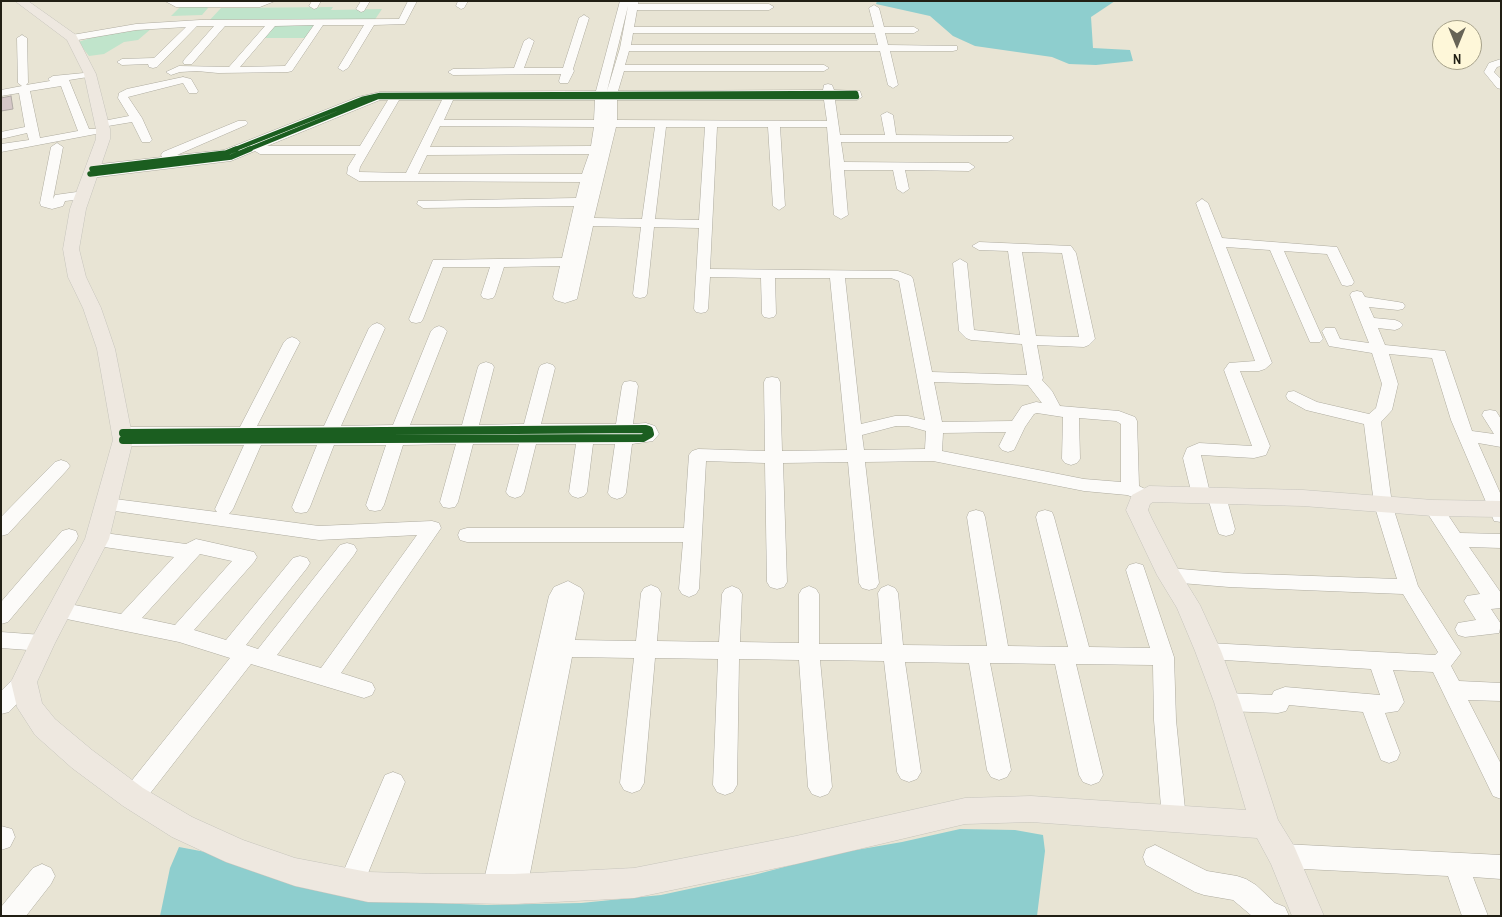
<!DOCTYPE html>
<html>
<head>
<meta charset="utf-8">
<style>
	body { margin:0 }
	#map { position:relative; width:1502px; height:917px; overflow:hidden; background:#e8e4d4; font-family:"Archivo Narrow",sans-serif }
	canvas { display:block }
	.frame { position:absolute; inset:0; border:2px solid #211f14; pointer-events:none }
	.north { position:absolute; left:1432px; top:20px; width:50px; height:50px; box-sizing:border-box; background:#fef7d9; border:1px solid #a6a18a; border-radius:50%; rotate:180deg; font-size:14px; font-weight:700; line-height:20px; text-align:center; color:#211f14 }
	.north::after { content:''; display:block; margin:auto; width:18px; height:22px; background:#676457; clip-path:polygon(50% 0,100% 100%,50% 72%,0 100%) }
</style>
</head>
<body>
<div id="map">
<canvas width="1502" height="917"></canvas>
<div class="frame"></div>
<div class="north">N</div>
</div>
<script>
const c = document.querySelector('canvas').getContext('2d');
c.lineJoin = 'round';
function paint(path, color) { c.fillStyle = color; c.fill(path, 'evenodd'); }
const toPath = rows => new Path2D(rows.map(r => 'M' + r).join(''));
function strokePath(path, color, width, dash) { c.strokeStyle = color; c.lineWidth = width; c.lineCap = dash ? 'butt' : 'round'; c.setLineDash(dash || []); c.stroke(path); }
const green = toPath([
	[181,6,207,7,208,8,202,15,171,16],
	[333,7,331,10,382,9,374,21,208,22,221,8],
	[273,25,314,25,305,38,262,38],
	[152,28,138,40,124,42,104,54,89,56,78,42,97,36]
]);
const water = toPath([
	[877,1,1115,1,1091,17,1093,48,1130,50,1133,61,1096,65,1069,64,1052,57,975,46,953,36,930,16,876,4],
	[960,829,1015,830,1043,835,1045,851,1037,916,160,916,170,868,179,847,211,853,406,902,487,905,581,903,661,895,754,875,833,854,902,842]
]);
const building = toPath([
	[11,96,13,109,1,111,1,98,11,96]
]);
const minor = toPath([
	[165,1,275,1,260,7,176,7,165,1],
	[312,1,321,1,317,8,314,9,309,6,312,1],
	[361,1,370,1,364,11,361,12,356,9,361,1],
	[408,1,417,1,405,24,374,25,348,68,343,71,338,68,364,25,323,25,292,71,288,72,218,73,197,71,180,72,171,75,166,72,179,66,229,67,265,26,225,26,192,64,184,64,183,62,184,60,214,26,197,26,157,67,153,68,149,67,148,64,122,65,117,62,122,59,154,58,186,27,136,30,72,41,67,38,72,35,136,24,200,20,399,19,408,1],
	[314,25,285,66,240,67,275,26,314,25],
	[458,1,468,1,464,8,461,9,456,6,458,1],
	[620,1,639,1,638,4,769,4,774,7,769,10,637,10,634,27,874,27,869,8,874,5,879,8,884,27,914,27,919,30,914,33,885,33,888,45,957,46,957,50,953,51,890,51,898,85,893,88,888,85,880,51,629,51,625,65,824,65,829,68,824,71,624,71,618,91,823,90,824,85,828,84,832,85,834,90,860,91,862,97,857,100,835,100,840,135,885,135,881,115,887,112,893,115,896,135,1012,136,1014,138,1008,142,841,142,844,162,969,163,975,167,969,171,905,170,909,189,903,193,897,189,893,170,844,170,848,215,841,219,834,215,827,127,780,127,785,206,779,210,773,206,768,127,717,127,710,269,898,271,911,276,913,279,932,372,1027,375,1022,344,971,340,966,338,959,331,953,263,960,259,967,263,974,330,1020,335,1008,251,979,250,972,246,979,242,1071,246,1076,253,1095,339,1089,345,1084,347,1037,345,1043,378,1042,380,1052,391,1060,406,1119,411,1135,417,1137,421,1139,486,1145,489,1148,493,1145,497,1139,499,1127,495,1084,491,933,461,865,462,879,583,876,588,869,590,862,588,859,583,848,462,783,463,787,582,784,587,777,589,770,587,767,582,765,463,706,461,699,589,696,594,689,597,682,594,679,589,683,542,467,542,460,540,458,535,460,530,467,528,684,528,689,455,692,451,698,449,765,451,764,382,766,378,772,377,778,378,780,382,782,451,847,450,830,278,775,278,776,314,774,317,769,318,764,317,762,314,761,278,710,277,708,309,706,312,701,313,696,312,694,309,699,228,654,227,647,294,645,297,640,298,635,297,633,294,641,227,593,226,577,299,565,303,555,300,553,297,560,266,504,267,495,295,493,298,488,299,483,298,481,295,490,267,443,267,423,319,421,322,416,323,411,322,409,319,433,260,562,258,574,206,423,208,417,204,418,201,576,198,580,182,359,181,347,174,348,167,356,154,260,154,255,151,231,161,90,178,84,174,87,171,86,169,88,166,92,165,162,157,161,155,163,152,238,121,246,121,248,123,246,125,177,155,224,150,358,97,380,92,596,91,620,1],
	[628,6,620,48,607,91,628,6],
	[633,33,875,33,878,45,631,45,633,33],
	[380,100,388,100,360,146,267,146,380,100],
	[399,100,442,100,406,173,359,172,360,167,399,100],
	[453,100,595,100,594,120,444,120,453,100],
	[617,100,824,100,827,121,617,120,617,100],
	[440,126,594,127,591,146,430,147,440,126],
	[616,127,655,127,642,219,594,218,616,127],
	[666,127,705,127,699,220,655,219,666,127],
	[589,154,582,174,418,174,427,155,589,154],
	[1022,252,1062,253,1079,337,1036,336,1022,252],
	[845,278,891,278,899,281,925,420,908,416,895,416,861,424,845,278],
	[934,382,1028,385,1042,403,1036,402,1022,406,1012,421,942,422,934,382],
	[1037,413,1063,417,1062,459,1065,463,1071,465,1077,463,1080,459,1079,418,1116,421,1121,424,1121,482,1084,479,942,451,943,433,1006,432,999,446,1002,450,1008,452,1014,450,1025,427,1034,414,1037,413],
	[896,426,908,426,926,431,925,449,864,450,862,435,896,426],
	[584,15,589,18,573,69,574,71,568,83,560,83,559,81,561,74,453,75,448,72,453,69,514,68,524,41,529,38,534,41,524,68,563,68,579,18,584,15],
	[22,35,27,38,28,83,26,85,50,81,48,79,53,76,94,72,95,74,94,76,69,80,89,129,101,129,103,131,101,133,1,152,1,144,29,140,27,133,1,139,1,132,25,127,19,93,1,96,1,90,22,86,18,83,17,38,22,35],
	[61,86,78,131,40,138,30,91,61,86],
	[1501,59,1501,66,1497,67,1494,72,1501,79,1501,89,1497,88,1484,72,1489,63,1501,59],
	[183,77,191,79,198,91,197,93,189,93,183,83,128,97,142,118,152,140,150,142,142,142,132,122,102,127,96,124,98,122,129,116,118,98,119,93,127,89,183,77],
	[57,143,63,147,53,199,55,195,84,191,90,195,84,199,65,201,63,206,52,209,41,206,40,203,51,147,57,143],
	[1202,199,1208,203,1222,238,1337,247,1354,282,1352,285,1347,286,1342,285,1327,254,1284,251,1323,339,1320,342,1310,342,1270,250,1226,247,1272,363,1265,369,1259,371,1240,371,1270,446,1266,455,1254,458,1201,455,1210,493,1217,490,1223,492,1226,496,1235,529,1233,534,1226,536,1219,534,1217,529,1208,498,1201,501,1195,499,1192,495,1183,458,1187,448,1199,443,1252,446,1224,370,1229,363,1255,361,1196,203,1202,199],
	[1357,291,1362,292,1365,297,1398,302,1403,303,1405,306,1403,309,1398,310,1369,307,1374,318,1395,320,1400,322,1403,325,1400,328,1395,330,1378,328,1385,345,1445,351,1472,431,1494,434,1482,415,1484,411,1490,410,1496,411,1501,419,1501,447,1478,443,1501,495,1501,522,1494,521,1492,516,1451,420,1432,358,1389,354,1398,384,1392,410,1381,422,1392,504,1418,586,1461,653,1451,666,1459,681,1501,683,1501,701,1468,700,1501,764,1501,799,1493,796,1433,672,1393,670,1404,702,1398,711,1385,713,1400,753,1397,760,1389,763,1381,760,1363,712,1289,705,1286,711,1278,713,1227,711,1219,708,1216,702,1219,696,1227,693,1272,695,1274,691,1285,687,1380,695,1371,669,1208,659,1201,657,1198,651,1201,645,1208,643,1435,655,1438,652,1403,594,1229,587,1169,582,1162,580,1159,575,1162,570,1169,568,1229,573,1397,579,1374,504,1364,424,1306,410,1288,400,1286,396,1288,392,1294,391,1317,402,1369,414,1376,408,1382,384,1372,353,1329,346,1322,331,1325,328,1335,328,1340,339,1369,343,1350,295,1352,292,1357,291],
	[377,323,382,325,385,328,341,426,393,425,431,331,434,328,439,326,444,328,447,331,410,425,462,425,478,367,480,364,486,362,492,364,494,367,479,425,524,424,539,368,541,365,547,363,553,365,555,368,541,424,616,424,622,386,624,382,630,381,636,382,638,386,633,424,646,423,655,426,659,434,653,441,632,444,626,493,623,497,617,499,611,497,608,493,615,444,593,444,587,492,584,496,578,498,572,496,569,492,576,444,536,444,524,492,521,496,515,498,509,496,506,492,519,444,473,444,458,502,455,507,449,508,443,507,440,502,456,444,403,445,384,505,381,510,375,511,369,510,366,505,386,445,334,445,310,507,307,512,301,513,295,512,292,507,317,445,261,445,233,509,229,514,319,526,432,521,439,523,441,528,341,673,372,683,375,689,372,695,364,698,251,664,141,805,133,808,125,805,121,797,125,789,230,658,179,642,52,616,49,610,52,604,59,602,121,614,174,557,97,546,90,544,88,539,90,534,97,532,186,544,196,539,254,552,257,557,254,562,194,630,226,640,293,558,300,556,307,558,310,563,307,568,246,645,258,649,340,545,347,543,354,545,357,550,354,555,277,655,321,668,417,535,319,540,101,509,98,504,101,499,107,498,217,512,215,509,244,445,123,446,117,444,114,440,117,436,114,433,117,429,123,427,240,427,284,342,287,339,292,337,297,339,300,342,257,426,324,426,369,328,372,325,377,323],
	[200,554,232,561,175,625,142,618,200,554],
	[61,460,67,462,70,466,67,470,8,534,1,536,1,517,55,462,61,460],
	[1433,502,1440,503,1460,533,1501,534,1501,548,1469,547,1501,593,1501,608,1491,609,1501,624,1499,633,1465,637,1458,635,1455,629,1458,623,1476,620,1464,601,1467,596,1480,594,1424,508,1426,503,1433,502],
	[976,510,983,512,985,517,1008,646,1068,647,1036,517,1038,512,1045,510,1052,512,1054,517,1089,647,1150,648,1126,570,1129,565,1136,563,1143,565,1174,657,1176,720,1186,819,1182,827,1174,830,1166,827,1162,819,1154,720,1153,665,1076,664,1103,775,1099,782,1091,785,1083,782,1079,775,1055,664,990,663,1011,770,1007,777,999,780,991,777,987,770,969,663,905,662,921,772,917,779,909,782,901,779,897,772,884,661,820,660,832,787,828,794,820,797,812,794,808,787,799,660,739,659,737,785,733,792,725,795,717,792,713,785,718,659,655,658,644,783,640,790,632,793,624,790,620,783,634,658,572,657,527,889,523,898,514,901,504,896,495,901,486,898,482,889,549,596,554,587,568,581,581,588,584,593,575,640,636,641,641,593,644,588,651,585,658,588,661,593,657,641,719,642,722,594,725,589,732,586,739,589,742,594,740,642,799,643,799,594,802,589,809,586,816,589,819,594,819,644,882,644,878,593,881,588,888,585,895,588,898,593,903,645,987,646,967,517,969,512,976,510],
	[69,529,76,531,78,536,76,541,8,622,1,624,1,602,62,531,69,529],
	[1,632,42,635,49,637,52,643,49,649,42,651,1,648,1,632],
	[24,673,32,676,35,682,32,688,9,712,1,714,1,691,16,676,24,673],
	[393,772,401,775,405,782,360,893,351,896,342,893,338,884,385,775,393,772],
	[1,826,12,829,15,837,10,847,1,850,1,826],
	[1283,844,1501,855,1501,879,1473,877,1488,916,1462,916,1448,876,1283,868,1274,864,1271,856,1274,848,1283,844],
	[1155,845,1207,871,1237,876,1246,879,1256,885,1275,903,1285,907,1289,916,1252,916,1233,900,1204,895,1195,892,1146,865,1143,857,1146,849,1155,845],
	[42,864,51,868,55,876,51,884,26,916,1,916,1,907,33,868,42,864]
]);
const major = toPath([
	[15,1,28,1,76,35,96,74,110,129,110,139,86,209,79,249,86,277,101,308,115,349,133,440,109,539,55,643,37,682,42,703,55,719,92,750,143,788,192,817,243,840,295,858,368,872,437,874,514,874,634,868,796,836,965,798,1031,796,1246,810,1214,702,1195,651,1177,608,1157,575,1126,510,1132,495,1149,486,1303,490,1433,500,1501,501,1501,517,1433,516,1303,506,1153,502,1150,504,1148,510,1152,519,1179,571,1200,605,1221,651,1240,702,1278,820,1294,846,1324,916,1292,916,1271,864,1257,838,1031,822,965,824,796,864,634,898,514,904,368,902,295,886,226,862,172,837,123,806,72,768,35,735,17,707,11,682,33,636,85,539,113,440,97,349,83,308,68,277,63,249,70,209,96,139,96,129,84,74,67,40,15,1]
]);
const cyclewayFar2 = toPath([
	[233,150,362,99,380,95,856,93,857,97,378,97,247,150]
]);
const cyclewayFar1 = toPath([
	[92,169,226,153,236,149],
	[90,174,231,157,250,149]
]);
const cycleway = toPath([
	[123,433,646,429,649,430,650,434,643,438,123,440]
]);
paint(green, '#c0e4cb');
paint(water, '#8ecece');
paint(building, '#d5c7c7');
strokePath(building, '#afa8a4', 1);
strokePath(minor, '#aeab9f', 1);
strokePath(major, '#c6c4bc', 1);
paint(minor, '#fcfbf9');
paint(major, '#eee8e0');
strokePath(cyclewayFar2, '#1b5e20', 4.5);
strokePath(cyclewayFar1, '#1b5e20', 5.5);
strokePath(cycleway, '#1b5e20', 8);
</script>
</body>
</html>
